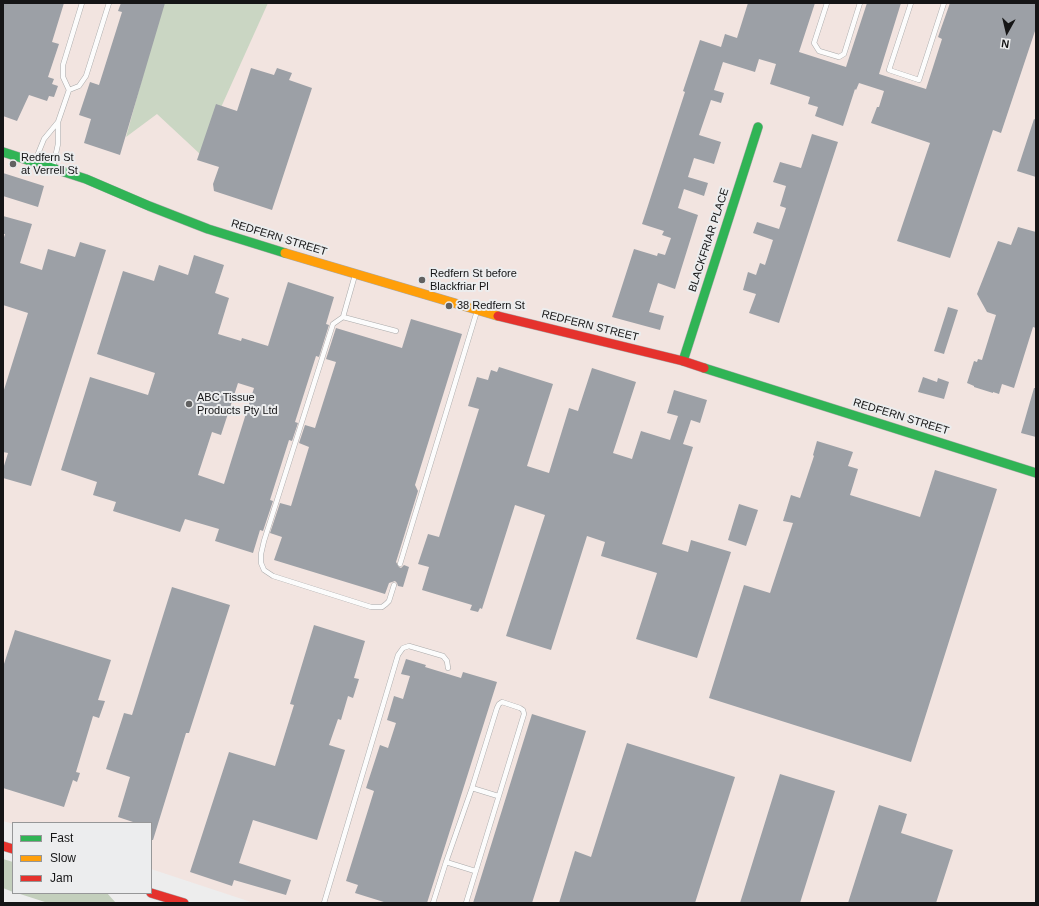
<!DOCTYPE html>
<html>
<head>
<meta charset="utf-8">
<style>
	body { margin:0 }
	#map { position:relative; width:1039px; height:906px; overflow:hidden; background:#ededed; font-family:Helvetica,sans-serif }
	canvas { display:block }
	.frame { position:absolute; inset:0; border:4px solid #151516; pointer-events:none }
	.legend { position:absolute; left:12px; top:822px; width:140px; height:72px; box-sizing:border-box; background:#ecedee; border:1px solid #969798; margin:0; padding:5px 7px; list-style:none; font-size:12px; color:#151516 }
	.legend li { display:flex; align-items:center; gap:8px; height:20px }
	.legend b { width:20px; border:1px solid #969798 }
	.north { position:absolute; left:987px; top:12px; width:40px; height:40px; -webkit-text-stroke:3px #ecedee; paint-order:stroke; rotate:188deg; font-size:11px; font-weight:700; line-height:16px; text-align:center; color:#151516 }
	.north::after { content:''; display:block; margin:auto; width:14px; height:18px; background:#151516; clip-path:polygon(50% 0,100% 100%,50% 72%,0 100%) }
</style>
</head>
<body>
<div id="map">
<canvas width="1039" height="906"></canvas>
<div class="frame"></div>
<ul class="legend">
<li><b style="height:5px;background:#30b455"></b>Fast</li>
<li><b style="height:5px;background:#ff9f0a"></b>Slow</li>
<li><b style="height:5px;background:#e5322d"></b>Jam</li>
</ul>
<div class="north">N</div>
</div>
<script>
const c = document.querySelector('canvas').getContext('2d');
c.lineJoin = 'round';
function paint(path, color) { c.fillStyle = color; c.fill(path, 'evenodd'); }
const toPath = rows => new Path2D(rows.map(r => 'M' + r).join(''));
function strokePath(path, color, width, dash) { c.strokeStyle = color; c.lineWidth = width; c.lineCap = dash ? 'butt' : 'round'; c.setLineDash(dash || []); c.stroke(path); }
function drawText(font, color, halo, rows, align = 'center') {
  c.font = font + ' Helvetica,sans-serif'; c.lineWidth = 4; c.setLineDash([]); c.textBaseline = 'middle'; c.strokeStyle = halo; c.fillStyle = color; for (const [text, x, y, turn = 0] of rows) {
    c.save(); c.translate(x, y); c.rotate((+turn || 0) * Math.PI / 180); c.textAlign = isNaN(turn) ? turn : align; if (halo) c.strokeText(text, 0, 0); c.fillText(text, 0, 0); c.restore();
  }
}
const industrial = toPath([
	[3,3,1036,3,1036,903,254,903,151,869,151,823,13,823,13,824,3,821]
]);
const green = toPath([
	[163,3,268,3,200,154,157,114,126,137]
]);
const forest = toPath([
	[3,859,13,862,13,892,3,888],
	[17,893,107,893,116,903,48,903]
]);
const building = toPath([
	[3,3,64,3,52,42,59,44,48,77,54,79,52,84,58,86,54,97,49,96,47,101,29,95,17,121,3,116],
	[121,3,165,3,120,155,84,143,91,119,79,115,90,82,99,85,122,12,118,11],
	[748,3,815,3,799,52,846,67,867,3,901,3,879,74,926,89,942,39,938,37,950,3,1036,3,1036,28,1001,133,993,130,950,258,897,241,930,143,871,123,877,107,879,107,884,91,859,83,856,90,855,89,843,126,815,116,818,107,808,104,810,97,770,84,776,64,759,59,755,72,723,62,714,90,724,93,721,103,711,100,699,135,721,142,714,164,694,158,688,177,708,183,704,196,684,189,678,208,698,215,675,289,658,283,649,312,664,316,660,330,612,317,634,249,657,256,658,253,665,255,671,238,662,235,664,231,642,224,685,92,683,91,700,40,721,47,725,34,737,38],
	[251,68,274,75,277,68,292,73,289,80,312,88,272,210,214,191,213,184,219,167,197,160,216,104,237,111],
	[1034,119,1036,120,1036,177,1017,171],
	[812,134,838,142,779,323,749,313,756,294,743,290,748,272,756,275,760,263,765,265,773,240,753,233,757,222,779,229,786,208,780,206,786,186,773,182,780,162,801,168],
	[3,173,44,186,38,207,3,196],
	[3,216,32,224,20,263,42,270,48,249,75,257,80,242,106,250,31,486,3,478,3,469,8,453,3,452,3,393,28,313,3,305,3,241,5,234,3,234],
	[1018,227,1036,232,1036,328,1033,327,1014,388,1002,384,999,394,993,392,993,393,974,387,974,386,967,383,974,361,977,362,978,359,982,360,996,315,987,312,977,294,998,241,1011,245],
	[194,255,224,265,215,293,229,298,218,334,241,341,242,338,268,346,288,282,334,297,326,324,329,325,319,357,316,356,295,422,298,423,292,441,289,440,270,500,273,501,263,531,260,530,253,553,215,541,219,529,185,519,180,532,113,511,116,502,93,495,97,482,61,470,90,377,148,395,155,373,97,354,123,271,154,281,159,265,188,275],
	[238,383,254,388,224,484,198,475,212,432,221,435],
	[948,307,958,310,944,354,934,351],
	[411,319,462,334,415,485,418,491,396,562,399,567,401,568,404,565,409,567,403,587,398,586,397,583,395,581,389,583,385,594,274,560,282,537,270,533,280,503,291,506,309,447,299,443,305,425,315,428,336,362,326,359,336,328,402,348],
	[499,367,553,384,527,466,549,473,569,408,578,411,592,368,636,382,613,453,632,459,641,431,670,440,678,416,667,413,674,390,707,400,700,423,691,420,683,444,693,447,662,544,688,552,691,540,731,552,697,658,636,639,657,573,601,556,605,542,587,536,551,650,506,636,545,515,515,505,482,609,480,608,478,612,470,610,472,605,422,590,429,567,418,564,428,534,439,537,479,409,468,406,477,377,488,380,491,370,497,372],
	[923,377,937,382,938,378,949,382,944,399,918,392],
	[1034,388,1036,388,1036,437,1021,433],
	[817,441,853,452,848,466,858,469,850,495,920,517,935,470,997,489,911,762,709,698,744,585,770,593,793,523,783,521,791,495,800,498,814,456,813,455],
	[739,504,758,510,746,546,728,540],
	[172,587,230,605,189,733,186,733,153,840,151,840,151,823,136,823,118,817,130,777,106,769,124,713,132,715],
	[314,625,365,641,354,678,359,679,353,698,348,696,341,720,338,719,329,745,345,750,317,840,253,820,239,863,291,880,286,895,234,880,232,886,190,872,229,752,275,766,294,705,290,704],
	[15,630,111,660,98,700,105,701,99,718,93,716,76,772,80,773,77,782,73,780,64,807,3,788,3,667],
	[406,659,426,665,425,667,461,678,463,672,497,682,427,903,387,903,355,893,358,885,346,881,374,791,366,788,380,745,388,748,396,723,387,720,394,696,403,699,410,676,401,674],
	[532,714,586,731,532,903,473,903],
	[627,743,735,777,695,903,559,903,575,851,591,857],
	[780,774,835,791,800,903,740,903],
	[879,805,907,814,901,833,953,850,936,903,848,903]
]);
const lane = toPath([
	[827,3,814,43,819,51,839,57,844,54,860,3],
	[911,3,889,70,919,80,944,3],
	[69,90,79,86,86,76,109,3],
	[35,161,44,139,58,122],
	[53,167,58,144,58,122,69,90,63,77,63,65,82,3],
	[355,275,343,317,333,324,264,541,261,554,261,563,264,570,273,576,371,607,382,607,386,604,389,601,394,585],
	[343,317,396,331],
	[400,564,477,311],
	[472,788,446,862,475,871],
	[324,903,398,655,403,648,409,646,443,656,447,661,448,668],
	[433,903,446,862],
	[466,903,524,714,523,710,520,708,502,702,499,704,497,708,472,788,498,796]
]);
const fast = toPath([
	[3,152,86,179,149,206,208,229,285,253],
	[683,361,758,127],
	[704,368,1036,473]
]);
const slow = toPath([
	[285,253,498,316]
]);
const jam = toPath([
	[498,316,683,361,704,368],
	[3,846,13,849],
	[151,893,184,903]
]);
const markers = [
	[13,164,4,"#616161"],
	[422,280,4,"#616161"],
	[449,306,4,"#616161"],
	[189,404,4,"#616161"]
];
const poiNames = [
	["Redfern St",21,158],
	["at Verrell St",21,171],
	["Redfern St before",430,274],
	["Blackfriar Pl",430,287],
	["38 Redfern St",457,306],
	["ABC Tissue",197,398],
	["Products Pty Ltd",197,411]
];
const streetNames = [
	["REDFERN STREET",279,238,17],
	["BLACKFRIAR PLACE",709,240,-72],
	["REDFERN STREET",590,326,14],
	["REDFERN STREET",901,417,17]
];
paint(industrial, '#f2e4e0');
paint(green, '#cad6c3');
paint(forest, '#c3cfbc');
paint(building, '#9ca0a6');
strokePath(lane, '#ababab', 5.5);
strokePath(fast, '#ababab', 10);
strokePath(slow, '#ababab', 10);
strokePath(jam, '#ababab', 10);
strokePath(lane, '#fcfcfc', 4.5);
strokePath(fast, '#30b455', 9);
strokePath(slow, '#ff9f0a', 9);
strokePath(jam, '#e5322d', 9);
for (const [x, y, r, color] of markers) { const dot = new Path2D(); dot.arc(x, y, r, 0, 2 * Math.PI); c.fillStyle = color; c.fill(dot); strokePath(dot, '#ecedee', 1.5); }
drawText('11px', '#151516', '#ecedee', poiNames, 'left');
drawText('11px', '#151516', '#ecedee', streetNames);
</script>
</body>
</html>
